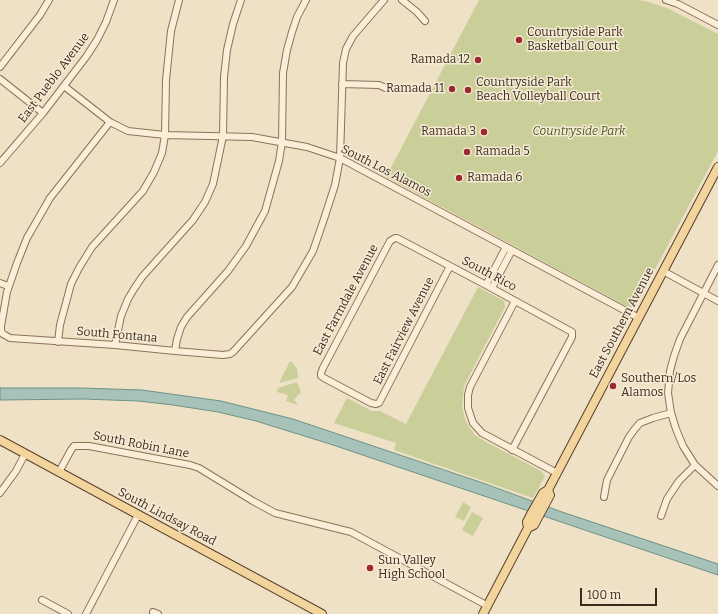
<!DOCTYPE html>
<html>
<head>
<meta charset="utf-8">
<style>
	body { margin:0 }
	#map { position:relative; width:718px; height:614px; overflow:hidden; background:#efe1c5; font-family:Bitter,serif }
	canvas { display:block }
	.scale { position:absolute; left:580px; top:588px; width:77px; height:18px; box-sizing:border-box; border:2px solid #3b2b1f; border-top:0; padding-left:5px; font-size:12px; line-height:14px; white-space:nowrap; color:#3b2b1f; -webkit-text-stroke:3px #f6ebd5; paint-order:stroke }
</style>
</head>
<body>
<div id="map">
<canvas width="718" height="614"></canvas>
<div class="scale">100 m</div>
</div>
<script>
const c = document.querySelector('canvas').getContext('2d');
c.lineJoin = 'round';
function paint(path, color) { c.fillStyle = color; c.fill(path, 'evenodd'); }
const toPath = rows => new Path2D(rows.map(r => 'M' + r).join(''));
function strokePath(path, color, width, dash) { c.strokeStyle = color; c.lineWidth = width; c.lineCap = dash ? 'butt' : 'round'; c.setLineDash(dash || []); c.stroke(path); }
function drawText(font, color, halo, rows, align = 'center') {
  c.font = font + ' Bitter,serif'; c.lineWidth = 3; c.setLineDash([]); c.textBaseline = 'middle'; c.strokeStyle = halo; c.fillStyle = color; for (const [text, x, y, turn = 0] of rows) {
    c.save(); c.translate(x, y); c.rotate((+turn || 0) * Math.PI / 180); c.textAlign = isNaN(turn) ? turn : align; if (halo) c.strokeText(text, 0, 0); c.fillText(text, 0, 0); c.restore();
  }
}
const green = toPath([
	[479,0,638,0,649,2,669,9,718,34,718,151,636,305,631,307,626,306,386,177],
	[478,287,504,301,505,307,464,386,462,407,466,422,475,435,486,442,541,471,545,476,533,498,394,450,396,443,334,423,347,398,372,411,380,411,406,424],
	[290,361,294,364,294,366,297,368,298,378,279,383],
	[297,382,301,392,294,400,298,405,286,401,288,395,277,392,278,388],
	[463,502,471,507,464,521,455,517],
	[472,512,483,518,473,536,462,530]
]);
const water = toPath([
	[0,388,81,388,142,390,221,401,293,419,483,483,562,512,718,564,718,575,330,444,256,421,218,412,173,405,138,401,83,399,0,400,0,388]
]);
const minor = toPath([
	[402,0,417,12,425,21],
	[666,0,678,4,718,25],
	[0,67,40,15,49,0],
	[0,79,43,113],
	[342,84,379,85,388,89],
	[64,86,110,122,128,131,165,135,252,137,307,147,340,158,639,318],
	[0,163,43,113,86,57,97,40,106,22,114,0],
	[718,265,680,339,674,356,670,371,668,393,671,413,676,429,683,446,695,465,718,486],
	[450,266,379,403,376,404,371,403,324,378,321,376,321,373,323,368,390,241,395,238,397,238,486,285,572,332,572,337,512,450],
	[663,271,718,301],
	[0,283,8,286],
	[486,285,506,247],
	[492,288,512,250],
	[515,301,470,387,468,395,468,408,473,423,482,433,557,473],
	[3,334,10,338,115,345,175,351,223,355,230,354,233,352,292,287,313,251,324,219,335,185,340,158,343,63,346,49,353,36,384,0],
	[3,334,1,331,1,326,7,292,17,263,27,238,50,198,110,122],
	[58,342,60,325,71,284,79,268,92,247,143,191,154,172,162,153,165,135,166,80,171,31,179,0],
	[115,345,121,316,128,299,134,289,142,277,193,220,205,202,213,184,223,136,224,77,227,50,233,24,241,0],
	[175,351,177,339,181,327,187,317,228,271,246,246,265,211,279,161,282,142,283,73,287,50,292,32,297,17,306,0],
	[59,472,71,450,74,446,89,446,190,465,199,468,253,501,275,513,351,532,488,606],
	[0,493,16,471,25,454],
	[604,497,607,480,629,437,634,430,640,423,653,418,671,413],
	[661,516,667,499,679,481,695,465],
	[42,600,68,614],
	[153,612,158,614],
	[86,614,138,515]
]);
const major = toPath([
	[0,440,322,614],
	[528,528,527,522,530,516,543,493,548,490,718,167],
	[483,614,528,528,534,525,550,495,548,490]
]);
const markers = [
	[519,40,4,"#9c292f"],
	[478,60,4,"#9c292f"],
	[452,89,4,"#9c292f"],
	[468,90,4,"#9c292f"],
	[484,132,4,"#9c292f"],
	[467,152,4,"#9c292f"],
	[459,178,4,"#9c292f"],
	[613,386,4,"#9c292f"],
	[370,568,4,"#9c292f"]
];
const poiNames = [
	["Countryside Park",527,33],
	["Basketball Court",527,47],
	["Ramada 12",470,60,"right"],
	["Countryside Park",476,83],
	["Beach Volleyball Court",476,97],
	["Ramada 11",444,89,"right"],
	["Ramada 3",476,132,"right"],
	["Ramada 5",475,152],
	["Ramada 6",467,178],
	["Southern/Los",621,379],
	["Alamos",621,393],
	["Sun Valley",378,561],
	["High School",378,575]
];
const streetNames = [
	["East Pueblo Avenue",54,78,-53],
	["South Los Alamos",386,171,27],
	["South Rico",489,274,28],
	["East Farmdale Avenue",346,300,-62],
	["East Southern Avenue",622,323,-62],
	["East Fairview Avenue",404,331,-63],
	["South Fontana",117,335,5],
	["South Robin Lane",141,445,11],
	["South Lindsay Road",167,517,28]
];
const parkNames = [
	["Countryside Park",579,132]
];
paint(green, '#cace99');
paint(water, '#a7c3b9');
strokePath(water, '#6d9287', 1);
strokePath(minor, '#8b725a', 8);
strokePath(major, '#59402f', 10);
strokePath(minor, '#faeed9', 6);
strokePath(major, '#f3d49d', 8);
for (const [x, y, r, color] of markers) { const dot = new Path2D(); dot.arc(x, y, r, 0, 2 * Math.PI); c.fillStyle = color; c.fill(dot); strokePath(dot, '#f6ebd5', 1.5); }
drawText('12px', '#3b2b1f', '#f6ebd5', poiNames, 'left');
drawText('12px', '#3b2b1f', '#f6ebd5', streetNames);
drawText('italic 12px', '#4d5825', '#f6ebd5', parkNames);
</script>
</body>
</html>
